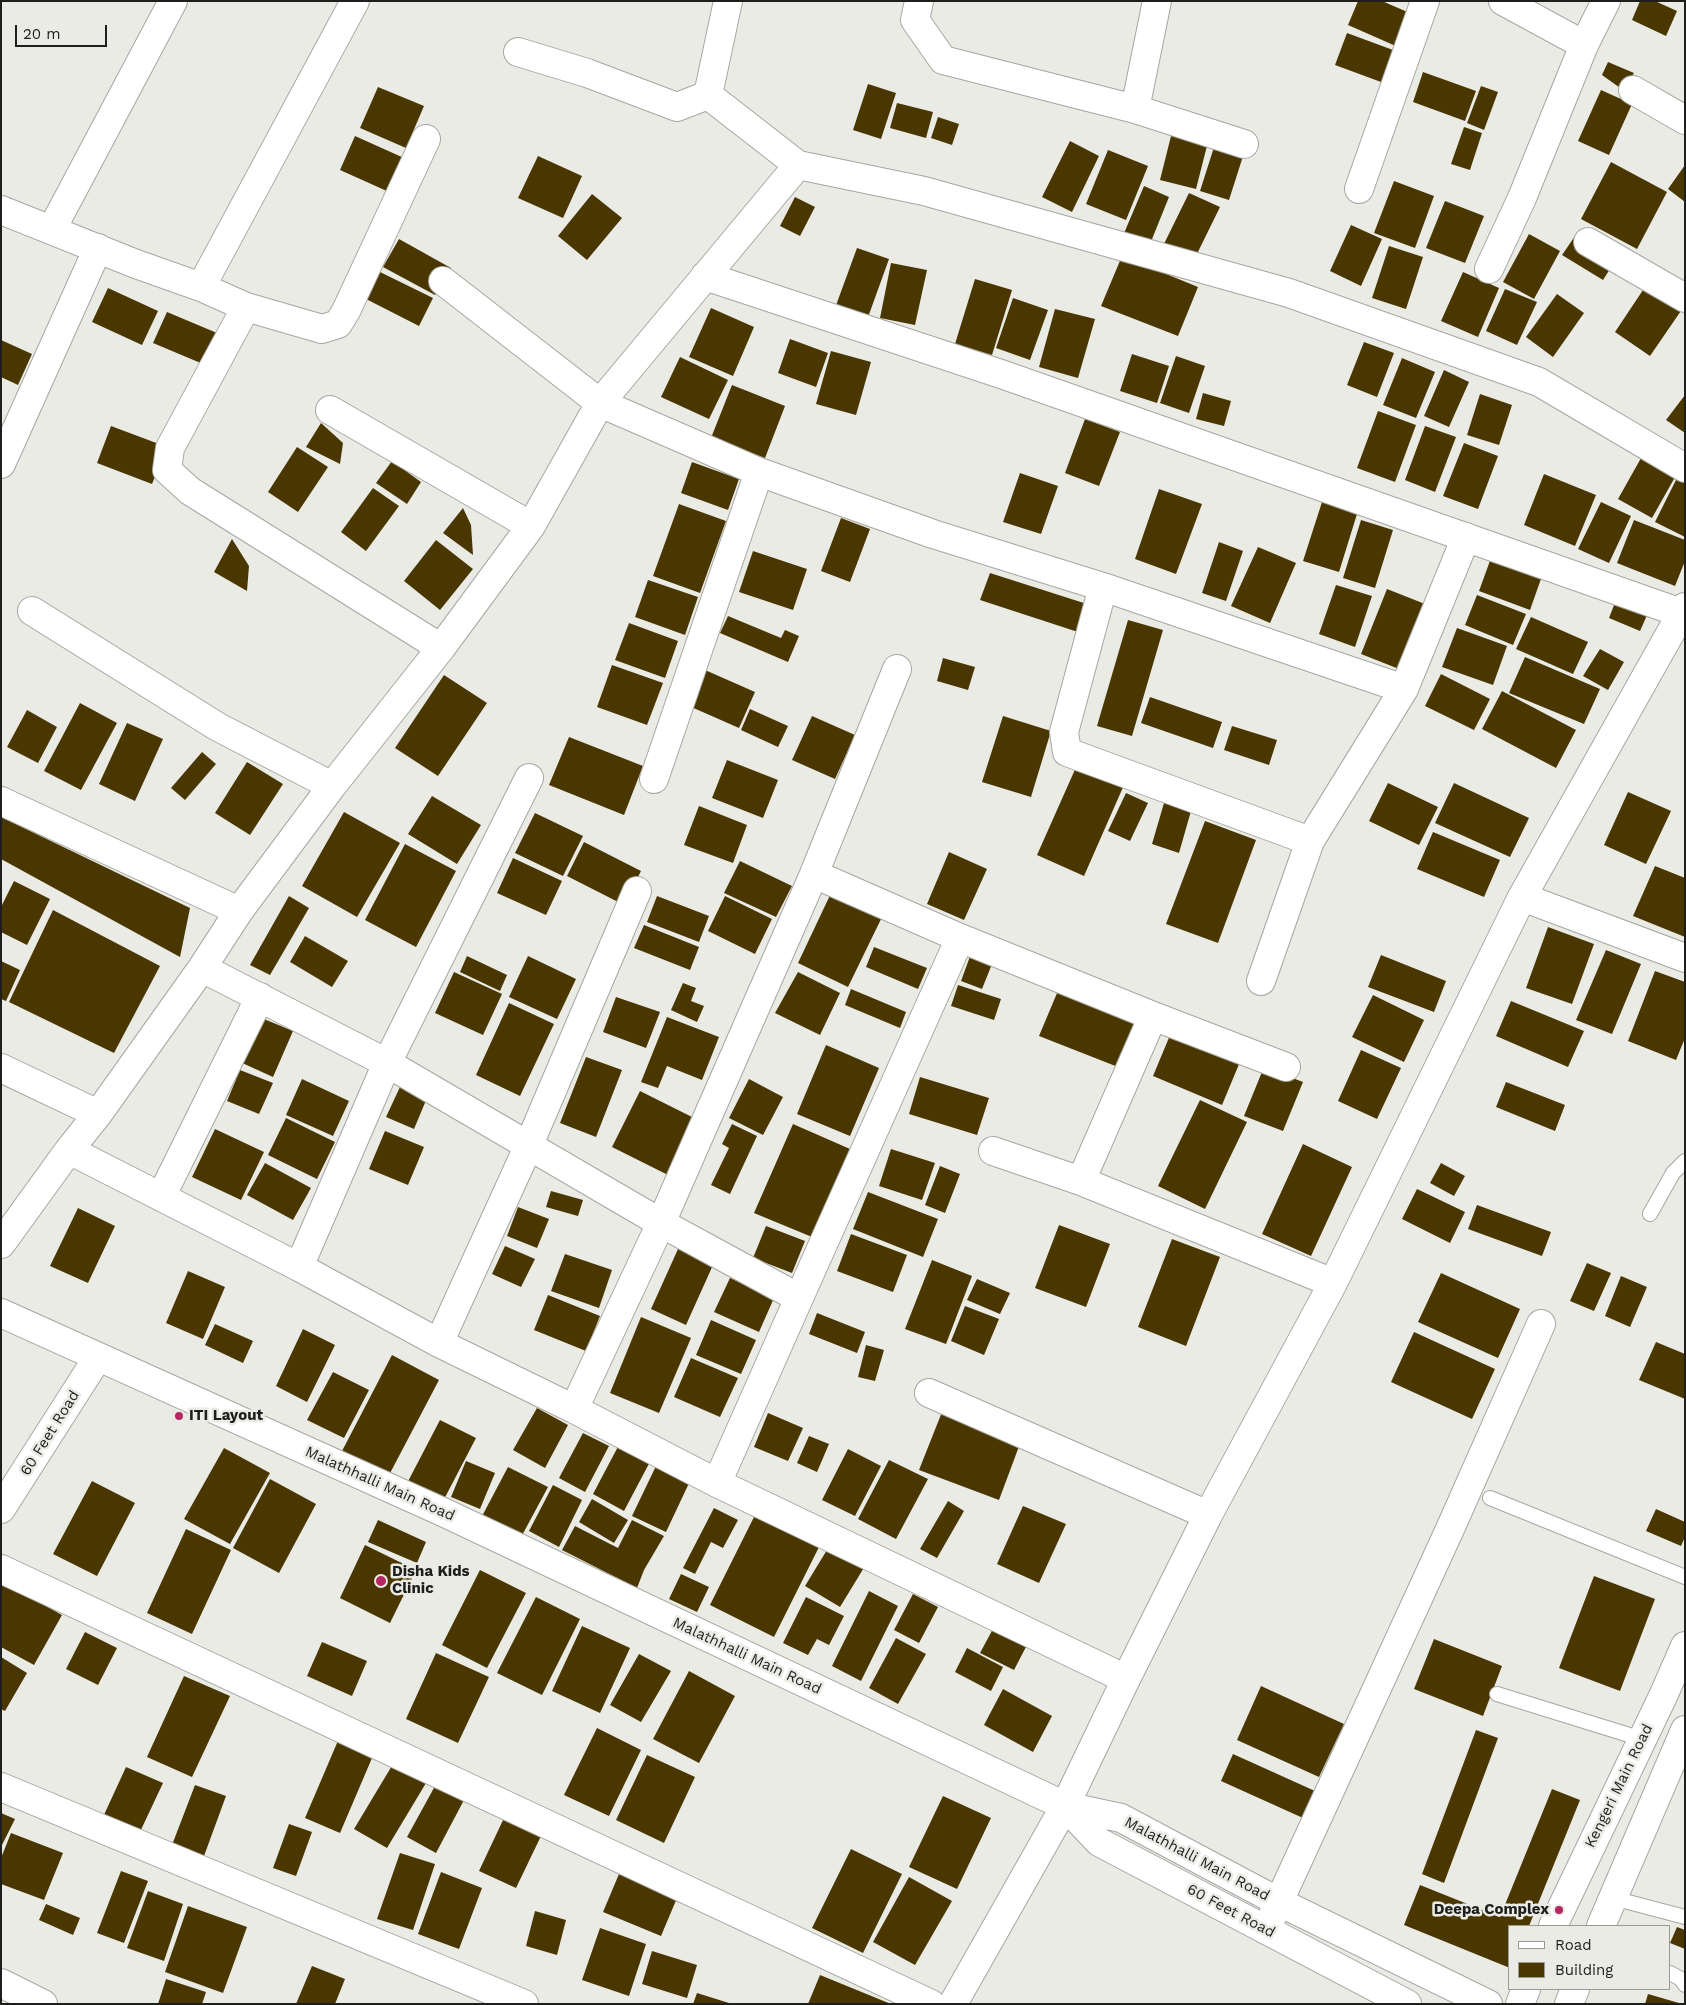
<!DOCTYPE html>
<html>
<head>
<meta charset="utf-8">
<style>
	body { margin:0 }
	#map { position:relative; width:1686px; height:2005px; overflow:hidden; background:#ebebe6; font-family:"Work Sans",sans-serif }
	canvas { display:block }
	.frame { position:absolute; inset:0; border:2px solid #1e1f1d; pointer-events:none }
	.legend { position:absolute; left:1508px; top:1925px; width:162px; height:65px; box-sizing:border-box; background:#ebebe6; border:1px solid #999996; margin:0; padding:6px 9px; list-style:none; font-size:15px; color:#1e1f1d }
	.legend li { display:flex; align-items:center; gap:10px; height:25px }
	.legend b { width:25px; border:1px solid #999996 }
	.scale { position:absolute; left:15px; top:25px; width:92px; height:22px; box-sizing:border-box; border:2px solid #1e1f1d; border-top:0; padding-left:6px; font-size:15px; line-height:18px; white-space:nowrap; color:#1e1f1d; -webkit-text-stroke:4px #ebebe6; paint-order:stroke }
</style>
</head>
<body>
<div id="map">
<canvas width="1686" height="2005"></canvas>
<div class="frame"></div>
<ul class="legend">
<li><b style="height:6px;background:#fff"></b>Road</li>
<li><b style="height:14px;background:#4a3700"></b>Building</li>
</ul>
<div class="scale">20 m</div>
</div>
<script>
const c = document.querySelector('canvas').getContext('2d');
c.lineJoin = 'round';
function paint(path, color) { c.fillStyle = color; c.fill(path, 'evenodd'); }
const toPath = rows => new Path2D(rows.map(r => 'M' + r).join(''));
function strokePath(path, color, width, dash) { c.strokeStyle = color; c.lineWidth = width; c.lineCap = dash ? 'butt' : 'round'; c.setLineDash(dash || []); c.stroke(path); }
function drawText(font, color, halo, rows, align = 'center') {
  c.font = font + ' "Work Sans",sans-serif'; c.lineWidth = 5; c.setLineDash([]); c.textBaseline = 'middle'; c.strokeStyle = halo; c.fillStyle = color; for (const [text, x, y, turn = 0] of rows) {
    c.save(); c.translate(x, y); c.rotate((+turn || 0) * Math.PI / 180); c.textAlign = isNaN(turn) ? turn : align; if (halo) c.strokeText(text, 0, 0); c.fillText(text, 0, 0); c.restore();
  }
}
const building = toPath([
	[1358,1,1382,1,1412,14,1398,47,1348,25],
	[1640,1,1655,1,1677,11,1666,36,1632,20],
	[1347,33,1393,50,1381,82,1335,65],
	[1608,62,1634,73,1623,90,1602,75],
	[1423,72,1476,91,1465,121,1413,102],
	[868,84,896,93,881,139,853,130],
	[1481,86,1498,92,1484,130,1467,123],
	[378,87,424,106,406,148,360,128],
	[1601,90,1632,104,1609,155,1578,141],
	[897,103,933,112,926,138,890,128],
	[938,117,959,124,952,145,931,138],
	[1464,127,1482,133,1470,170,1451,164],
	[1173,128,1209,138,1196,189,1160,180],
	[355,136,404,158,389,192,340,170],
	[1070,141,1099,156,1072,212,1042,197],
	[1215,144,1244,153,1229,200,1200,191],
	[1108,150,1148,166,1126,220,1086,204],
	[538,156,582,176,563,218,518,198],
	[1611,162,1667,192,1637,249,1581,219],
	[1685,165,1685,202,1668,189],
	[1394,181,1434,196,1415,248,1374,233],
	[1144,186,1169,197,1148,249,1122,238],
	[1189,193,1220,207,1193,262,1162,248],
	[592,194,622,218,587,260,558,236],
	[795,197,815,207,800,236,780,226],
	[1445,201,1484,216,1465,263,1426,248],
	[1351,225,1382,239,1361,286,1330,271],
	[1529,234,1560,251,1534,299,1503,282],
	[1575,236,1615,261,1603,280,1562,255],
	[399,239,451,268,435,295,383,267],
	[1389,246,1423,257,1406,309,1372,298],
	[857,248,889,259,867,320,835,308],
	[1122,256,1198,287,1178,336,1101,306],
	[891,263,927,270,915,325,880,318],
	[380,272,433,298,419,326,366,299],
	[1463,272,1499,288,1478,337,1441,321],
	[975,279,1012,290,992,355,955,344],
	[1649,281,1685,305,1650,356,1615,332],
	[108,288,158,311,142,345,92,322],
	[1505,289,1537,302,1517,345,1486,331],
	[1557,294,1584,313,1553,357,1526,337],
	[1013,298,1048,310,1030,360,996,348],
	[711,308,754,327,733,376,689,357],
	[1055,309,1095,319,1078,378,1039,367],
	[167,312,217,333,203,364,153,343],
	[790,339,828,353,816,387,778,373],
	[1,340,32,354,18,385,1,377],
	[1364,342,1394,353,1377,397,1347,385],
	[831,351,871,362,856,415,816,404],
	[1132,354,1169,366,1157,403,1120,391],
	[1176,356,1205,366,1189,413,1160,403],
	[680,357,728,380,709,419,661,397],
	[1402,358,1435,372,1416,418,1383,405],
	[1444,370,1469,382,1449,427,1424,416],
	[732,385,785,406,765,458,711,438],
	[1203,393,1231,401,1224,426,1196,419],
	[1480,394,1512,405,1499,445,1467,435],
	[1685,395,1685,433,1666,420],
	[1378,411,1416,425,1395,482,1357,468],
	[1085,419,1120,432,1099,486,1065,473],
	[321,423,343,443,340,464,306,447],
	[111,426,167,447,152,484,97,463],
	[1425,426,1456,437,1435,492,1405,480],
	[1464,443,1498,456,1478,509,1443,496],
	[297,447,328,467,298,512,268,492],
	[1645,451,1679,470,1652,518,1618,499],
	[392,461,421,482,407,504,376,483],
	[692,462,739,479,728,510,681,493],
	[1020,473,1058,486,1041,534,1003,522],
	[1544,474,1596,495,1575,546,1524,525],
	[1677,478,1685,482,1685,537,1655,522],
	[373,488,399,506,366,551,341,532],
	[1159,489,1202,504,1176,574,1135,559],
	[1322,502,1357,514,1339,572,1303,561],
	[1601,502,1631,516,1609,563,1578,549],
	[679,504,726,521,700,593,653,576],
	[463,508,471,525,473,555,443,533],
	[841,518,870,529,850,582,821,571],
	[1361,520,1393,530,1375,588,1343,578],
	[1634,520,1685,540,1685,561,1675,586,1617,563],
	[232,539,249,566,247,591,214,572],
	[436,540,473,569,440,610,404,581],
	[1219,542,1243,551,1226,601,1202,593],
	[1258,547,1296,563,1270,623,1231,606],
	[753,551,807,569,793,610,739,592],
	[1491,558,1542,576,1530,610,1479,591],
	[990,573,1090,605,1081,633,980,600],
	[648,580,698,597,685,635,635,617],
	[1336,585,1372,596,1355,647,1319,634],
	[1387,589,1425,604,1399,669,1361,654],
	[1477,595,1526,614,1513,645,1465,625],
	[1616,600,1648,613,1640,631,1609,618],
	[728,616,781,638,785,630,799,636,788,662,720,633],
	[1531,617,1588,642,1573,674,1516,649],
	[1128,620,1163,630,1132,736,1097,726],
	[629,623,678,641,665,678,615,660],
	[1457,628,1507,646,1493,685,1442,667],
	[1600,649,1624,662,1608,690,1583,676],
	[1525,657,1600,689,1584,724,1509,693],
	[943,658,975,667,968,690,937,681],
	[612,665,663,683,647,725,597,707],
	[705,670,755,692,739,728,689,706],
	[1441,674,1490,699,1474,730,1425,706],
	[444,675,487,703,438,776,395,748],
	[1502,691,1576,730,1556,768,1482,729],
	[1150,697,1222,722,1213,748,1141,723],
	[80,703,117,723,81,790,44,771],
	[750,709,788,726,778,747,741,730],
	[27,710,57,727,38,763,7,747],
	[812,716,855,735,835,779,792,760],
	[1003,716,1051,731,1031,797,982,782],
	[127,723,163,739,135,801,99,784],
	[1232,726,1277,740,1269,765,1224,750],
	[569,737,643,766,624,815,549,785],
	[202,752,216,764,185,800,171,788],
	[727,760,778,780,763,818,712,798],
	[247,762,283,784,250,835,215,813],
	[1077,765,1124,785,1084,876,1037,855],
	[1388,783,1438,807,1419,845,1369,821],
	[1454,783,1529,818,1510,857,1435,823],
	[1628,792,1671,811,1646,864,1604,845],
	[1126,793,1148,803,1130,841,1108,831],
	[432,796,481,825,457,864,408,834],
	[1164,803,1191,811,1179,853,1152,844],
	[699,806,747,825,733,863,684,845],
	[344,812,400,843,357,917,302,886],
	[535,813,583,836,563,876,515,853],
	[1,817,190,908,180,957,1,859],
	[1205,821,1256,840,1218,943,1166,924],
	[1433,832,1500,860,1484,897,1417,869],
	[584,842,641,871,624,905,567,876],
	[405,844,456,871,416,947,365,920],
	[949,852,987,869,964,920,927,904],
	[513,858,562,881,546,915,497,893],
	[740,861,792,886,776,917,724,893],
	[1655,866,1685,878,1685,937,1633,916],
	[14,881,50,899,27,945,1,932,1,907],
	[832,891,883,915,848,987,798,963],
	[289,896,309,908,270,975,250,965],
	[657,896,709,916,699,942,647,922],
	[725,896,772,919,755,954,708,931],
	[53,910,160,966,114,1053,9,1002],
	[644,925,699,947,690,970,634,948],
	[1548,927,1594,944,1572,1004,1526,988],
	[305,936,348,961,332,987,290,962],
	[874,947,927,968,918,989,866,967],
	[1606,950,1641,964,1612,1034,1576,1020],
	[972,951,994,959,982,989,961,981],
	[1381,955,1446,981,1434,1012,1368,987],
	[467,956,507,975,500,991,460,972],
	[528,956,576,979,557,1019,509,997],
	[1,961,20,970,6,1001,1,999],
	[1655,971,1685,982,1685,1038,1676,1060,1628,1041],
	[454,972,502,994,483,1035,435,1013],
	[798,972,840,993,820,1035,775,1013],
	[683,983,696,988,691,1001,704,1006,697,1022,671,1010],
	[958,985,1001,999,994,1020,951,1006],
	[1060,986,1138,1018,1118,1067,1039,1036],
	[851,989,906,1012,900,1028,845,1005],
	[1373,995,1424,1020,1404,1062,1352,1037],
	[616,997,660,1012,646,1048,603,1032],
	[1511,1001,1584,1031,1568,1067,1496,1036],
	[509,1003,554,1024,520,1096,476,1075],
	[259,1017,293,1031,273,1077,240,1062],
	[667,1017,719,1037,702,1080,667,1066,658,1088,641,1082],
	[1173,1028,1242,1057,1222,1105,1153,1076],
	[826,1045,879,1068,850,1136,797,1114],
	[1361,1050,1401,1068,1377,1119,1338,1101],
	[586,1057,622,1070,596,1137,560,1123],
	[1264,1067,1303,1082,1283,1131,1244,1116],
	[240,1070,273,1083,259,1114,227,1101],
	[920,1077,989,1098,977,1135,909,1114],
	[302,1079,349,1101,333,1136,286,1115],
	[749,1079,783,1097,763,1135,729,1118],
	[1506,1082,1565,1105,1555,1131,1496,1107],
	[400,1087,427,1098,414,1129,386,1117],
	[640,1091,698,1120,670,1176,612,1147],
	[1200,1100,1247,1122,1205,1209,1158,1186],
	[286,1118,335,1142,317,1179,268,1155],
	[732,1124,757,1136,730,1194,711,1185,729,1148,722,1144],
	[793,1124,850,1149,812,1237,754,1213],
	[215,1129,264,1152,241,1200,192,1177],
	[385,1131,424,1147,408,1185,369,1169],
	[1303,1144,1352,1167,1311,1256,1262,1234],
	[891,1149,935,1163,922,1200,879,1186],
	[265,1163,311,1188,293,1220,247,1195],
	[1441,1163,1465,1176,1454,1196,1430,1183],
	[940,1166,960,1174,945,1213,925,1205],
	[1417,1189,1465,1212,1450,1243,1402,1219],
	[551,1191,583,1200,578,1216,546,1207],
	[868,1192,938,1219,923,1257,853,1229],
	[1477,1205,1551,1232,1542,1256,1468,1229],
	[518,1207,549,1219,537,1248,507,1236],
	[78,1208,115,1226,88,1283,50,1266],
	[1059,1225,1110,1244,1086,1307,1035,1288],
	[766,1226,805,1241,792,1273,753,1258],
	[851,1234,907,1255,893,1292,837,1271],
	[1172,1239,1220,1257,1186,1346,1138,1327],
	[505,1246,535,1259,521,1287,492,1274],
	[678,1249,713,1265,686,1325,651,1309],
	[565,1254,612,1270,599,1308,551,1291],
	[932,1260,972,1276,946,1344,905,1329],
	[1587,1263,1611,1273,1594,1311,1570,1301],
	[188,1271,225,1287,203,1339,166,1323],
	[1441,1273,1520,1309,1498,1358,1418,1322],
	[1621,1276,1647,1287,1630,1327,1605,1316],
	[730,1278,774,1298,759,1332,714,1312],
	[977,1279,1010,1293,1000,1314,967,1300],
	[548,1295,600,1316,586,1351,534,1330],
	[965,1306,999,1319,984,1355,951,1341],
	[817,1313,865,1332,857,1353,809,1334],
	[641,1317,691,1338,659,1413,610,1393],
	[711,1320,756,1340,741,1374,696,1355],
	[215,1324,253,1341,243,1363,205,1345],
	[303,1329,335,1345,307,1402,276,1386],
	[1414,1332,1495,1369,1472,1419,1391,1382],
	[1656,1342,1685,1354,1685,1399,1639,1380],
	[866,1345,884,1350,875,1381,858,1377],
	[392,1355,439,1380,388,1477,341,1453],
	[691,1358,738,1378,720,1417,674,1397],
	[333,1372,369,1390,344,1438,307,1420],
	[537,1408,568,1425,545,1468,513,1450],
	[942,1412,1021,1441,999,1500,919,1470],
	[768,1413,803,1428,788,1461,754,1447],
	[440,1420,476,1438,440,1507,404,1489],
	[583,1433,609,1446,585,1492,559,1478],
	[809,1436,829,1444,817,1472,797,1463],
	[621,1441,652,1458,624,1511,593,1494],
	[224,1448,270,1473,230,1544,184,1519],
	[848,1449,881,1466,855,1516,822,1500],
	[889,1460,928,1479,896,1539,858,1519],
	[466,1461,495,1473,480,1509,451,1497],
	[656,1466,690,1481,666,1532,632,1516],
	[508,1467,548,1487,519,1541,480,1520],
	[270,1479,316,1504,279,1573,233,1548],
	[92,1481,135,1503,97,1576,53,1554],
	[553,1485,582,1500,559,1547,529,1531],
	[592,1499,628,1520,614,1543,579,1522],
	[948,1501,964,1511,937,1558,920,1549],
	[1023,1506,1066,1524,1039,1583,997,1564],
	[714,1508,738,1520,723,1548,711,1542,695,1574,683,1568],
	[1656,1509,1685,1522,1685,1537,1681,1546,1646,1531],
	[757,1511,821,1543,774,1637,710,1605],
	[378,1520,426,1542,417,1563,368,1542],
	[632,1520,664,1536,644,1570,637,1588,562,1550,575,1526,618,1548],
	[186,1529,231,1550,192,1634,147,1613],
	[365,1545,416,1570,390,1623,340,1598],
	[830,1545,865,1566,840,1607,805,1586],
	[480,1570,526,1593,487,1668,442,1645],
	[681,1574,709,1587,697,1612,669,1599],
	[1594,1576,1655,1599,1620,1691,1559,1668],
	[4,1583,62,1615,34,1665,1,1647,1,1587],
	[869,1591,898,1606,861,1681,832,1666],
	[913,1594,938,1607,919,1643,894,1630],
	[536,1597,580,1619,542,1695,497,1673],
	[806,1597,844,1616,829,1645,817,1639,808,1655,783,1643],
	[582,1626,630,1648,600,1713,552,1691],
	[994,1627,1027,1645,1014,1670,980,1653],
	[85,1632,117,1648,98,1685,66,1669],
	[896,1638,926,1654,898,1704,869,1688],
	[1434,1639,1502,1666,1483,1716,1414,1689],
	[322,1642,367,1661,352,1696,307,1676],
	[967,1648,1003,1667,991,1691,955,1672],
	[436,1653,489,1677,458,1743,406,1719],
	[639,1654,671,1671,641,1722,610,1705],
	[1,1657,27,1673,5,1711,1,1709],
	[689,1671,735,1696,699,1763,653,1739],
	[184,1676,230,1696,192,1777,147,1757],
	[1261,1686,1344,1724,1319,1777,1237,1740],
	[1003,1689,1052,1716,1033,1752,984,1725],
	[597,1728,641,1750,609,1816,564,1795],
	[1476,1730,1498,1738,1444,1883,1422,1874],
	[340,1736,375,1751,340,1833,305,1818],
	[1233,1754,1315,1791,1303,1818,1221,1781],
	[647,1755,695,1777,664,1843,616,1820],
	[396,1759,429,1778,387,1848,354,1829],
	[126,1767,163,1783,139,1834,103,1817],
	[195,1785,226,1796,204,1856,172,1845],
	[435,1786,464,1800,436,1853,407,1837],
	[1552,1789,1580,1800,1529,1926,1510,1926,1510,1968,1404,1925,1420,1885,1500,1917],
	[943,1796,991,1818,957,1889,909,1867],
	[1,1813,15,1819,1,1847],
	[504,1818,541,1836,516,1888,479,1871],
	[289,1824,312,1832,296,1876,273,1868],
	[11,1833,63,1853,44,1900,1,1884,1,1858],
	[851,1849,902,1874,863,1953,812,1928],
	[400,1853,435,1864,413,1930,377,1919],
	[121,1871,148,1881,124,1943,97,1933],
	[441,1872,482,1888,459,1949,418,1934],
	[619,1874,677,1898,661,1936,603,1912],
	[909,1877,952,1901,915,1965,873,1942],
	[148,1891,183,1904,164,1961,127,1948],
	[46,1904,80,1918,73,1935,39,1920],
	[188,1906,247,1927,223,1993,165,1972],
	[535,1911,566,1920,557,1955,526,1946],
	[1677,1927,1685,1930,1685,1949,1670,1943],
	[600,1928,646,1944,629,1996,582,1980],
	[652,1951,697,1965,687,1998,642,1984],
	[312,1966,345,1979,335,2004,296,2004],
	[820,1975,891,2004,808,2004],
	[166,1979,206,1992,202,2004,158,2004],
	[697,1993,729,2003,729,2004,693,2004],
	[1648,1994,1679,2003,1679,2004,1645,2004]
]);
const lane = toPath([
	[1650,1214,1673,1173,1685,1161],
	[1490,1498,1685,1577],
	[1497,1694,1642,1739],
	[1613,1898,1685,1917],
	[1670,1973,1681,1979,1685,1985]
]);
const street = toPath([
	[728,1,708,95,798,165,924,191,1289,293,1539,382,1685,468],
	[919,1,915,20,943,60,1135,109,1244,144],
	[1503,1,1584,45],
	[518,52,587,73,677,107,708,95],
	[1633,90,1685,120],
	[1135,109,1157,1],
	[1359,189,1425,1],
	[1,210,136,264,201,287,355,1],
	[52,229,173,1],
	[1588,242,1685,298],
	[1489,269,1522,198,1584,45,1606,1],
	[705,276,1001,374,1681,613],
	[443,281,600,403,759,472,933,534,1103,587,1404,689],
	[201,287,246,307,322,329,338,324,346,311,426,139],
	[246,307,170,448,167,470,190,491,441,648],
	[330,410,531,526],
	[1,464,98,248],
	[1103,587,1064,732,1067,752,1310,841,1261,981],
	[32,611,218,727,332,786],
	[654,779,759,472],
	[1,801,239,911],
	[1310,841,1404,689,1466,537],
	[1522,897,1685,958],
	[960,938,1153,1016,1286,1067],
	[202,968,387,1063,661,1223,799,1298,717,1483],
	[1,1068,98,1114],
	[69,1150,299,1267,439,1343,574,1409,717,1483,1126,1679],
	[993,1151,1081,1181,1333,1283],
	[1081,1181,1153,1016],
	[161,1197,260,997],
	[1,1244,69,1150,98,1114,202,968,239,911,332,786,441,648,531,526,600,403,798,165],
	[299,1267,387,1063,529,778],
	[799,1298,960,938,814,874],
	[439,1343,528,1147,637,891],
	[929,1393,1208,1515],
	[574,1409,661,1223,814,874,897,669],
	[1,1569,931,2004],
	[1,1787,524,2004],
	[1266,1930,1450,1529,1541,1324],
	[1,1983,43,2004],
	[953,2004,1065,1806,1126,1679,1208,1515,1333,1283,1522,897,1685,607]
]);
const secondary = toPath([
	[1,1313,445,1513,1065,1806,1121,1818,1279,1902,1488,2004],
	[1,1509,98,1357],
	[1065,1806,1099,1842,1407,2004]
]);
const primary = toPath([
	[1553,1926,1664,1694,1685,1646],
	[1601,1926,1685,1730],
	[1520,2004,1526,1989],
	[1569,2004,1575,1989]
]);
const markers = [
	[179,1416,5,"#b32862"],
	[381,1581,6,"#b32862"],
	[1559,1910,5,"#b32862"]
];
const poiNames = [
	["ITI Layout",189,1416],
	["Disha Kids",392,1572],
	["Clinic",392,1589],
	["Deepa Complex",1549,1910,"right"]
];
const streetNames = [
	["60 Feet Road",50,1433,-58],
	["Malathhalli Main Road",380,1484,24],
	["Malathhalli Main Road",747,1656,25],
	["Kengeri Main Road",1619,1786,-64],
	["Malathhalli Main Road",1197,1859,28],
	["60 Feet Road",1231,1911,28]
];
paint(building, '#4a3700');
strokePath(lane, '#a6a6a2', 16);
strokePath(street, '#a6a6a2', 30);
strokePath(secondary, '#a6a6a2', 30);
strokePath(primary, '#a6a6a2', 30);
strokePath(lane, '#fff', 14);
strokePath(street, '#fff', 28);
strokePath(secondary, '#fff', 28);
strokePath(primary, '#fff', 28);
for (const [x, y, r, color] of markers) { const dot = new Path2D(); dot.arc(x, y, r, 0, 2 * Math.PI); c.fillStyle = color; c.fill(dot); strokePath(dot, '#ebebe6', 2); }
drawText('bold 15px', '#1e1f1d', '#ebebe6', poiNames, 'left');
drawText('15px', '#1e1f1d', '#ebebe6', streetNames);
</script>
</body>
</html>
